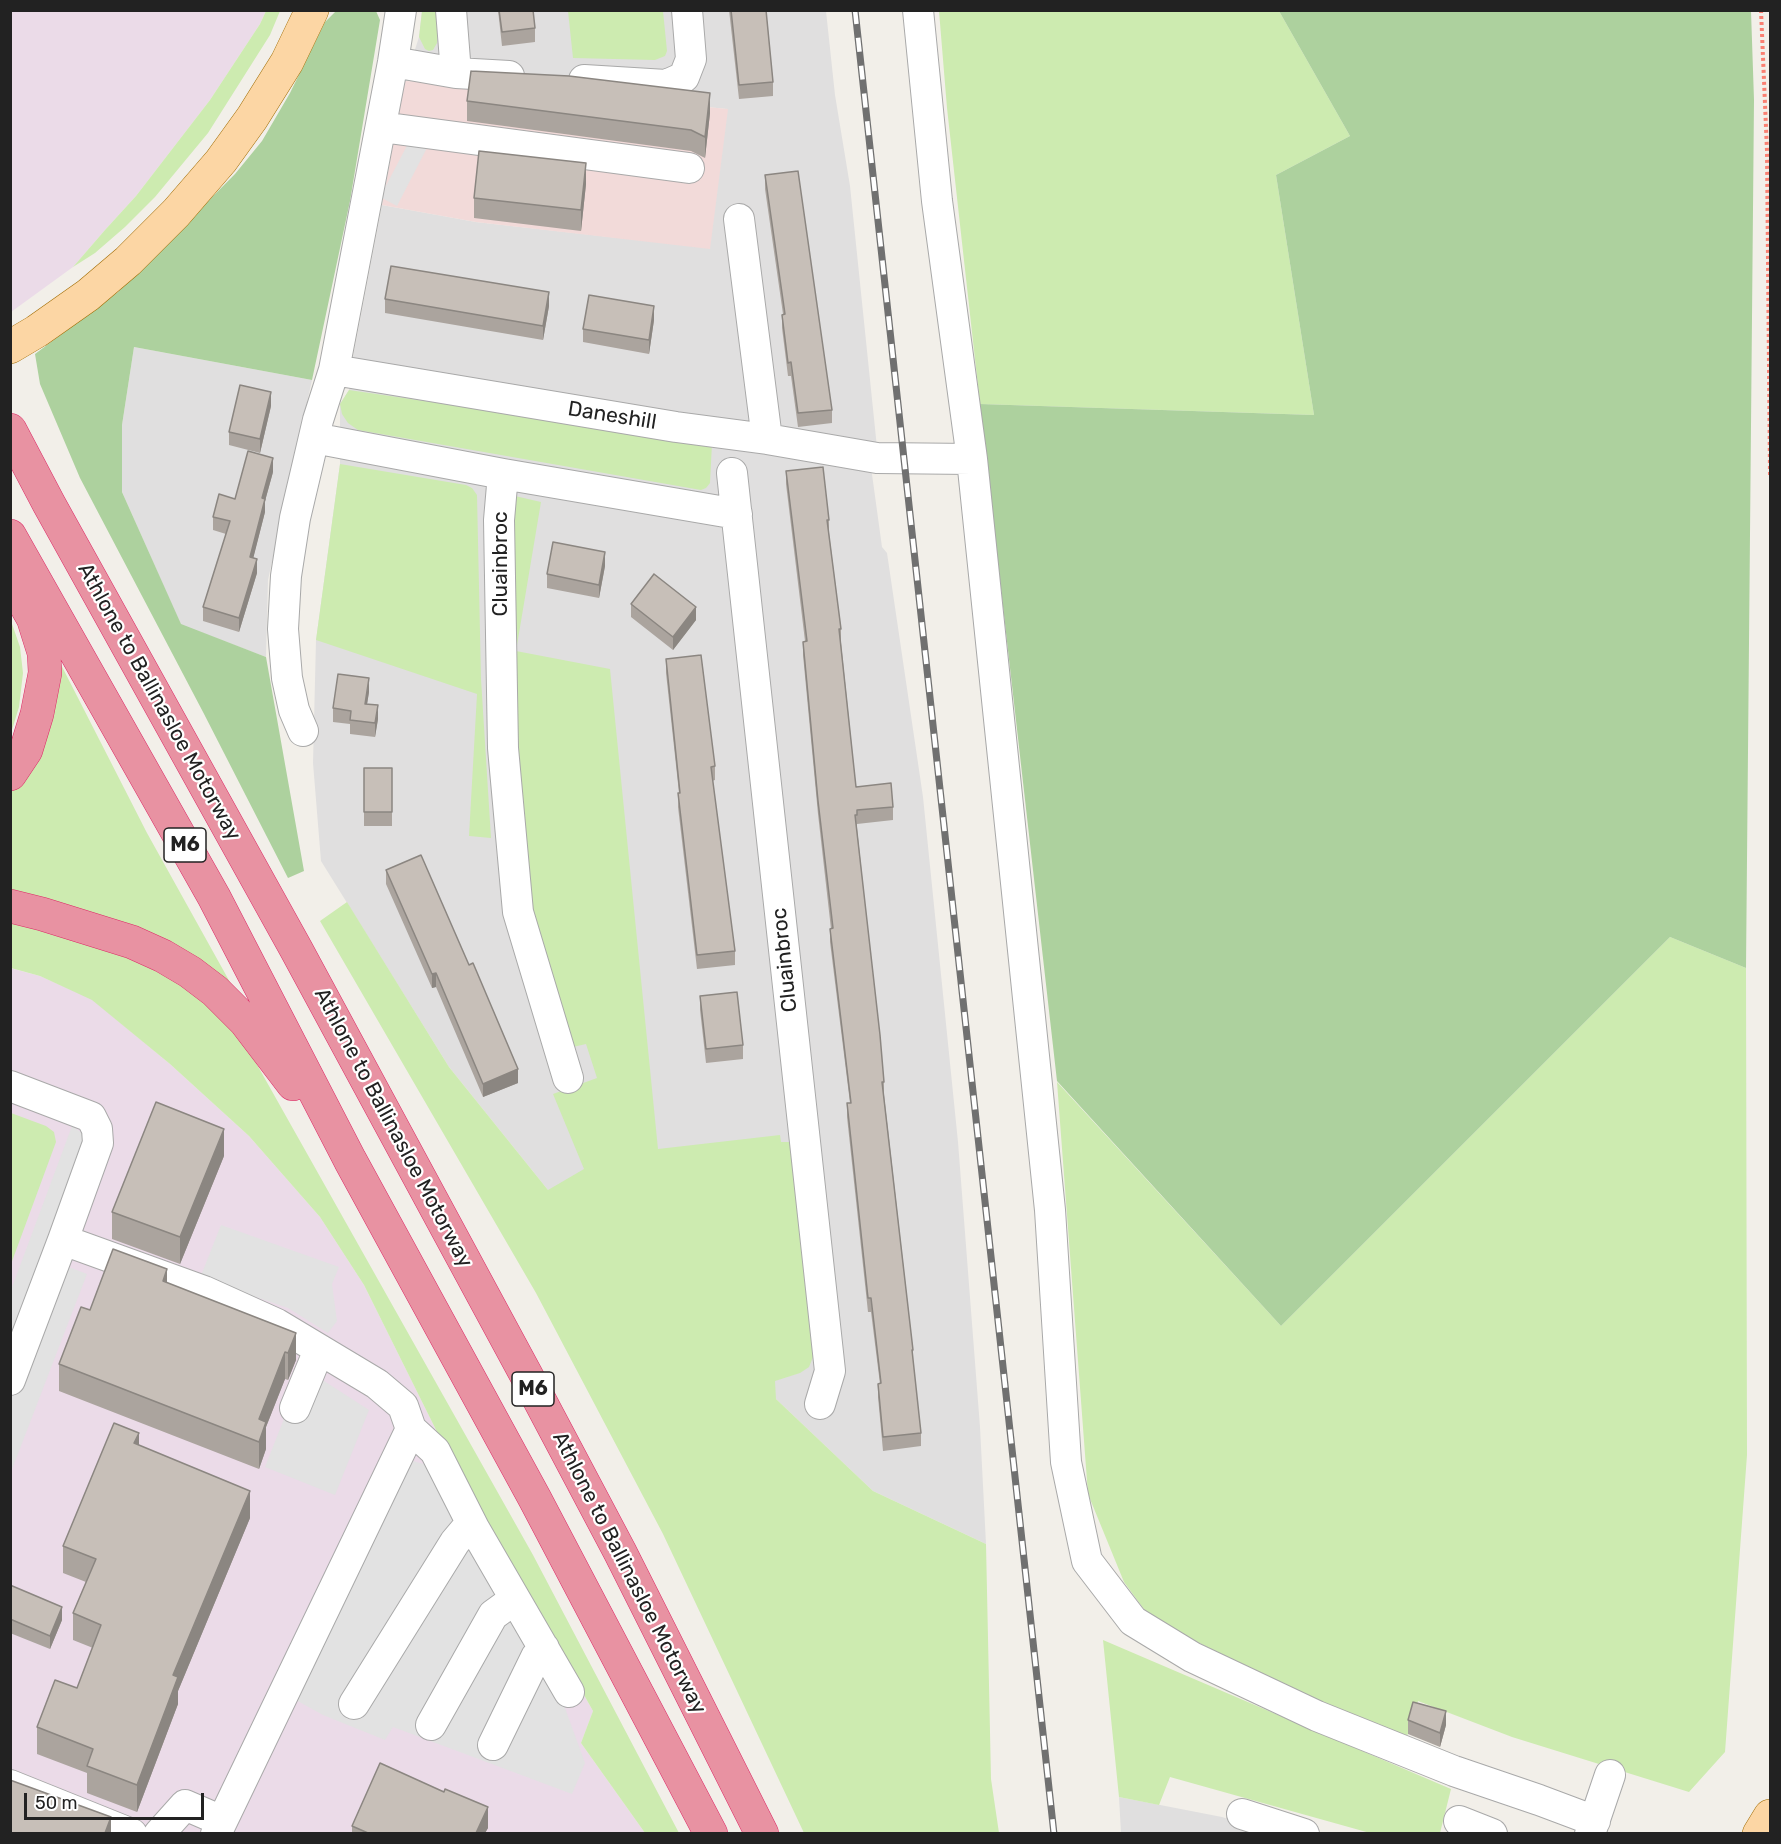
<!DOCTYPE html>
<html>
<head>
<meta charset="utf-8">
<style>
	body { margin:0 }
	#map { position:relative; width:1781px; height:1844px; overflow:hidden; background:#f2efe9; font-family:Rubik,sans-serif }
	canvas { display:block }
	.frame { position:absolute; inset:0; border:12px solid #222; pointer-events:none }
	.scale { position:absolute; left:24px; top:1793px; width:180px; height:27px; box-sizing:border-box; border:3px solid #222; border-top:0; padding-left:8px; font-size:18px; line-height:21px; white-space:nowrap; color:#222; -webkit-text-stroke:4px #fff; paint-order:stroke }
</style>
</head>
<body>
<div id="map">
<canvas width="1781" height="1844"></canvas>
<div class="frame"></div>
<div class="scale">50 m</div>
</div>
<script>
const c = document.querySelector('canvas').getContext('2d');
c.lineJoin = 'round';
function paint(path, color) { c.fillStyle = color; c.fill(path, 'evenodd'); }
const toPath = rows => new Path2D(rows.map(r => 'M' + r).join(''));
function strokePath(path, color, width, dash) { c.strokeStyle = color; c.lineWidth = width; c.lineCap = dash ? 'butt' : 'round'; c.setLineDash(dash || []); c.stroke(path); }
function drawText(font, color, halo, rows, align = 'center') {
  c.font = font + ' Rubik,sans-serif'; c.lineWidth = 4.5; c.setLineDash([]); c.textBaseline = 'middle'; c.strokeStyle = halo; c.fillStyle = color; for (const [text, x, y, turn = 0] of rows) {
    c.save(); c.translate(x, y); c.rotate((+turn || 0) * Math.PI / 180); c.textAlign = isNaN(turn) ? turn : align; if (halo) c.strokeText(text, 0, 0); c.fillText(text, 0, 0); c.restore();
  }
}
const residential = toPath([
	[422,11,826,11,835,95,850,186,879,467,871,467,882,547,887,553,923,797,958,1142,980,1427,986,1544,873,1491,776,1399,548,1190,449,1067,321,861,313,763,316,640,340,464,340,404,349,390,352,362,382,205,476,222,709,248,727,109,468,84,405,81,419,37],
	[134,347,312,380,268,580,266,657,181,625,122,492,122,425],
	[1119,1797,1222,1817,1271,1833,1121,1833]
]);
const commercial = toPath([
	[405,81,468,84,728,109,710,249,476,222,382,205]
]);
const industrial = toPath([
	[11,11,266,11,260,24,210,100,136,196,105,230,73,267,11,312],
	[10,968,40,976,92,999,170,1064,249,1136,320,1217,364,1285,446,1450,593,1711,581,1743,645,1833,11,1833]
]);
const grass = toPath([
	[266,11,280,11,270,35,208,133,155,197,125,227,95,253,73,267,105,230,136,196,210,100,260,24],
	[422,11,439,11,437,43,433,50,429,51,425,49,419,37],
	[568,11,663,11,667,51,665,56,655,60,573,58],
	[939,11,1279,11,1350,136,1276,175,1314,415,980,404,947,108],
	[349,390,712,443,710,483,706,488,701,490,358,430,348,423,342,414,340,404],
	[340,464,466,485,472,488,477,495,481,679,491,838,469,836,477,694,316,640],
	[515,496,541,502,516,651,610,669,658,1149,780,1135,781,1142,790,1142,813,1357,809,1367,800,1373,775,1381,776,1399,873,1491,986,1544,991,1779,999,1833,804,1833,663,1534,536,1293,320,921,347,902,449,1067,548,1190,584,1169,553,1094,597,1078,586,1044,573,1047,527,916,507,597],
	[11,621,20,647,23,673,19,707,11,733],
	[53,649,147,833,231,984,11,898,10,789],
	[10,920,112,951,172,978,219,1014,251,1054,533,1555,679,1833,645,1833,581,1743,593,1711,446,1450,364,1285,320,1217,249,1136,170,1064,92,1000,40,976,11,968],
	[1670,937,1746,968,1747,1455,1725,1752,1689,1792,1512,1737,1418,1701,1405,1743,1298,1692,1151,1619,1124,1582,1088,1494,1057,1082,1281,1326],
	[11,1113,46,1126,54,1132,56,1142,11,1264],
	[1103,1640,1451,1789,1440,1833,1370,1833,1170,1777,1159,1805,1119,1797]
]);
const forest = toPath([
	[336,11,376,11,380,20,350,201,312,380,134,347,122,425,122,492,181,624,266,657,304,871,288,878,203,712,80,478,40,384,35,354,118,292,235,174,262,141,290,93,325,22],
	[1279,11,1751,11,1754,100,1746,968,1670,937,1281,1326,1057,1081,980,404,1314,415,1276,175,1350,136]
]);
const parking = toPath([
	[411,138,428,146,397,206,380,197],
	[72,1126,106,1150,66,1266,87,1274,11,1472,11,1290],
	[221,1225,339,1267,332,1284,337,1321,328,1333,288,1308,200,1278],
	[304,1368,369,1410,335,1495,265,1467],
	[413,1461,434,1467,561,1697,585,1763,572,1794,393,1727,385,1740,323,1715,294,1699]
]);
const path = toPath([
	[1761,10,1767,151,1770,476]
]);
const minor = toPath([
	[451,10,456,73],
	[918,10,937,201,972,459,1050,1210,1066,1462,1087,1561,1133,1621,1192,1657,1317,1716,1454,1771,1539,1800,1595,1821],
	[393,62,456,73,509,76],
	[584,80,666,85,684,77,691,59,687,10],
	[381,127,689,168],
	[334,370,676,427,767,439,739,219],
	[314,438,503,474,737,514],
	[767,439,877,458,972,459],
	[732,473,830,1371,820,1404],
	[503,474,499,520,503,748,518,912,568,1078],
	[303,731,294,710,287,678,283,629,286,576,295,518,308,463,318,420,334,370,393,62,401,10],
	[10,1086,91,1117,97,1129,98,1143,63,1240],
	[10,1380,63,1240,204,1291,277,1324,377,1384,403,1406,411,1429],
	[295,1408,319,1350],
	[354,1704,455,1542,471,1523],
	[431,1725,493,1615,515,1599],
	[493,1745,536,1657,544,1648],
	[10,1785,132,1834],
	[1242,1814,1304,1834],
	[1459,1821,1492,1834],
	[159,1834,185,1805,222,1821],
	[216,1834,411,1429,435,1451,474,1528,569,1692],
	[1590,1834,1610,1775]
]);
const major = toPath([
	[10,347,37,331,88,295,128,261,176,213,221,161,252,118,287,62,312,10],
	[1759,1834,1770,1816]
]);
const highway = toPath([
	[10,430,49,504,296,949,530,1382,620,1552,762,1834],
	[10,536,214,897,350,1160,535,1499,711,1834],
	[10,774,26,750,37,714,45,673,44,653,33,618,16,588],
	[10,906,42,914,132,942,163,956,190,972,215,991,245,1021,293,1084]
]);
const rail = toPath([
	[855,10,1054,1834]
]);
const wall = toPath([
	[498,10,533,10,535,28,535,42,502,46],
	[729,10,766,10,773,82,773,96,739,99],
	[467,101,710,113,705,158,691,151,467,121],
	[765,175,832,410,832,423,798,427,791,376,788,376,782,328,782,315,783,314,765,189],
	[586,184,581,231,474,218,474,198],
	[385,299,549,306,543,340,385,313],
	[654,320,649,354,583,342,583,329],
	[271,406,260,453,229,445,229,432],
	[786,471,829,520,829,533,841,629,841,643,856,787,893,807,893,820,857,824,857,828,884,1082,884,1095,913,1350,913,1363,921,1433,921,1446,883,1451,878,1397,878,1384,880,1384,871,1312,868,1312,847,1117,847,1103,850,1103,830,942,830,929,831,929,818,814,803,655,803,642,805,641,786,484],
	[273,472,265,501,265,512,253,558,257,573,239,632,203,621,203,607,226,534,213,530,213,517,235,499],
	[605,566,599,598,547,588,547,574],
	[631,604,696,620,673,650,631,617],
	[666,659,715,766,715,780,712,781,735,951,735,965,697,969,678,807,679,793,666,673],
	[369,692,367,704,378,719,375,737,350,734,350,724,333,722,333,708],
	[364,768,392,768,392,826,364,826],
	[386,870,518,1083,483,1097,436,987,432,988,386,884],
	[700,996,743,1045,743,1059,706,1063,700,1010],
	[224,1156,180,1264,112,1239,112,1212],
	[167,1283,296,1333,296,1360,288,1380,285,1379,266,1427,266,1449,259,1469,59,1391,59,1364,90,1310],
	[139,1445,250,1518,178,1691,178,1704,137,1812,87,1793,87,1773,37,1754,37,1727,77,1688,93,1648,73,1640,73,1613,86,1582,63,1573,63,1546],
	[10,1585,62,1620,50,1649,10,1633],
	[1408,1720,1446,1725,1440,1747,1408,1734],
	[352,1826,488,1828,485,1833,352,1833]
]);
const shadedWall = toPath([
	[710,93,710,113,705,158,705,137],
	[586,163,586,184,581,231,581,210],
	[549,292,549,306,543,340,543,326],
	[654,306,654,320,649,354,649,340],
	[271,392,271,406,260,453,260,439],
	[273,458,273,472,265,501,265,512,250,571,250,557,262,498],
	[605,552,605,566,599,598,599,585],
	[257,559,257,573,239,632,239,618],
	[696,607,696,620,673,650,673,637],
	[369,678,369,692,365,717,365,704],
	[378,705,378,719,375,737,375,723],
	[436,973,436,987,432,988,432,974],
	[518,1069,518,1083,483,1097,483,1084],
	[224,1129,224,1156,180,1264,180,1237],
	[167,1269,167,1296,163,1281],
	[296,1333,296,1360,288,1380,288,1353],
	[285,1352,285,1379,266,1427,266,1449,259,1469,259,1419],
	[139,1433,139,1460,134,1443],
	[250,1491,250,1518,178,1691,178,1704,137,1812,137,1785,173,1675],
	[62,1607,62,1620,50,1649,50,1636],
	[1446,1711,1446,1725,1440,1747,1440,1733],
	[488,1807,488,1828,485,1833,476,1833],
	[111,1817,111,1833,105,1833]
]);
const building = toPath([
	[499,10,533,10,535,28,502,32,499,10],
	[731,10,766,10,773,82,739,85,731,10],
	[471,71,569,76,710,93,705,137,691,130,467,101,471,71],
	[479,151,586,163,581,210,474,198,479,151],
	[798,171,832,410,798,413,791,362,788,363,782,315,785,314,765,175,798,171],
	[391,266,549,292,543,326,385,299,391,266],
	[589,295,654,306,649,340,583,329,589,295],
	[240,385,271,392,260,439,229,432,240,385],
	[248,451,273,458,262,498,265,499,250,557,257,559,239,618,203,607,230,521,213,517,219,494,235,499,248,451],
	[823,467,829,520,827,520,841,629,839,629,856,787,891,783,893,807,857,810,857,815,855,815,880,1035,884,1082,882,1082,913,1350,912,1350,921,1433,883,1437,878,1384,881,1383,871,1298,868,1298,847,1103,851,1103,830,929,833,928,818,801,803,642,807,641,786,471,823,467],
	[553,542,605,552,599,585,547,574,553,542],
	[654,574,696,607,673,637,631,604,654,574],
	[701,655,715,766,711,767,735,951,697,955,678,793,680,793,666,659,701,655],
	[338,674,369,678,365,704,378,705,375,723,350,720,351,711,333,708,338,674],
	[364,768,392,768,392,812,364,812,364,768],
	[421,855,469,965,473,963,518,1069,483,1084,436,973,432,974,386,870,421,855],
	[737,992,743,1045,706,1049,700,996,737,992],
	[156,1102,224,1129,180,1237,112,1212,156,1102],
	[113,1249,167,1269,163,1281,296,1333,288,1353,285,1352,259,1419,266,1422,259,1442,59,1364,81,1307,90,1310,113,1249],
	[114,1423,139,1433,134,1443,250,1491,173,1675,178,1677,137,1785,87,1766,93,1749,37,1727,55,1680,77,1688,101,1625,73,1613,96,1559,63,1546,114,1423],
	[10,1585,62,1607,50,1636,10,1619,10,1585],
	[1413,1702,1446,1711,1440,1733,1408,1720,1413,1702],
	[380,1763,444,1792,445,1789,488,1807,476,1833,368,1833,352,1826,380,1763],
	[10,1780,111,1817,105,1833,10,1833,10,1780]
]);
const shields = [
	[185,845,42],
	[533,1389,42]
];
const shieldNames = [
	["M6",185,845],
	["M6",533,1389]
];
const streetNames = [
	["Daneshill",612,416,9],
	["Cluainbroc",501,564,-90],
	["Athlone to Ballinasloe Motorway",159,702,61],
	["Cluainbroc",785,960,-96],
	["Athlone to Ballinasloe Motorway",393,1128,62],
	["Athlone to Ballinasloe Motorway",629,1573,63]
];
paint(residential, '#e0dfdf');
paint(commercial, '#f2dad9');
paint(industrial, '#ebdbe8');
paint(grass, '#cdebb0');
paint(forest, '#add19e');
paint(parking, '#e2e2e2');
strokePath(minor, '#a9a9a9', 32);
strokePath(major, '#a06b00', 34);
strokePath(highway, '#dc2a67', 34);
strokePath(path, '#fa8072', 4, [3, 3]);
strokePath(minor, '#fff', 30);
strokePath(major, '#fcd6a4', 33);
strokePath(highway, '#e892a2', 33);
strokePath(rail, '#707070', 7);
strokePath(rail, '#fff', 4.5, [14]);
paint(wall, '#aba49e');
paint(shadedWall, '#8b8681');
paint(building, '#c7bfb8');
strokePath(building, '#8b8681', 1.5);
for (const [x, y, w] of shields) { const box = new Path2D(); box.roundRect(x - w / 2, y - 17, w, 34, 4.5); c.fillStyle = '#fff'; c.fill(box); strokePath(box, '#222', 1.5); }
drawText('bold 20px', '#222', null, shieldNames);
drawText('21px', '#222', '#fff', streetNames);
</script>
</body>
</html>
